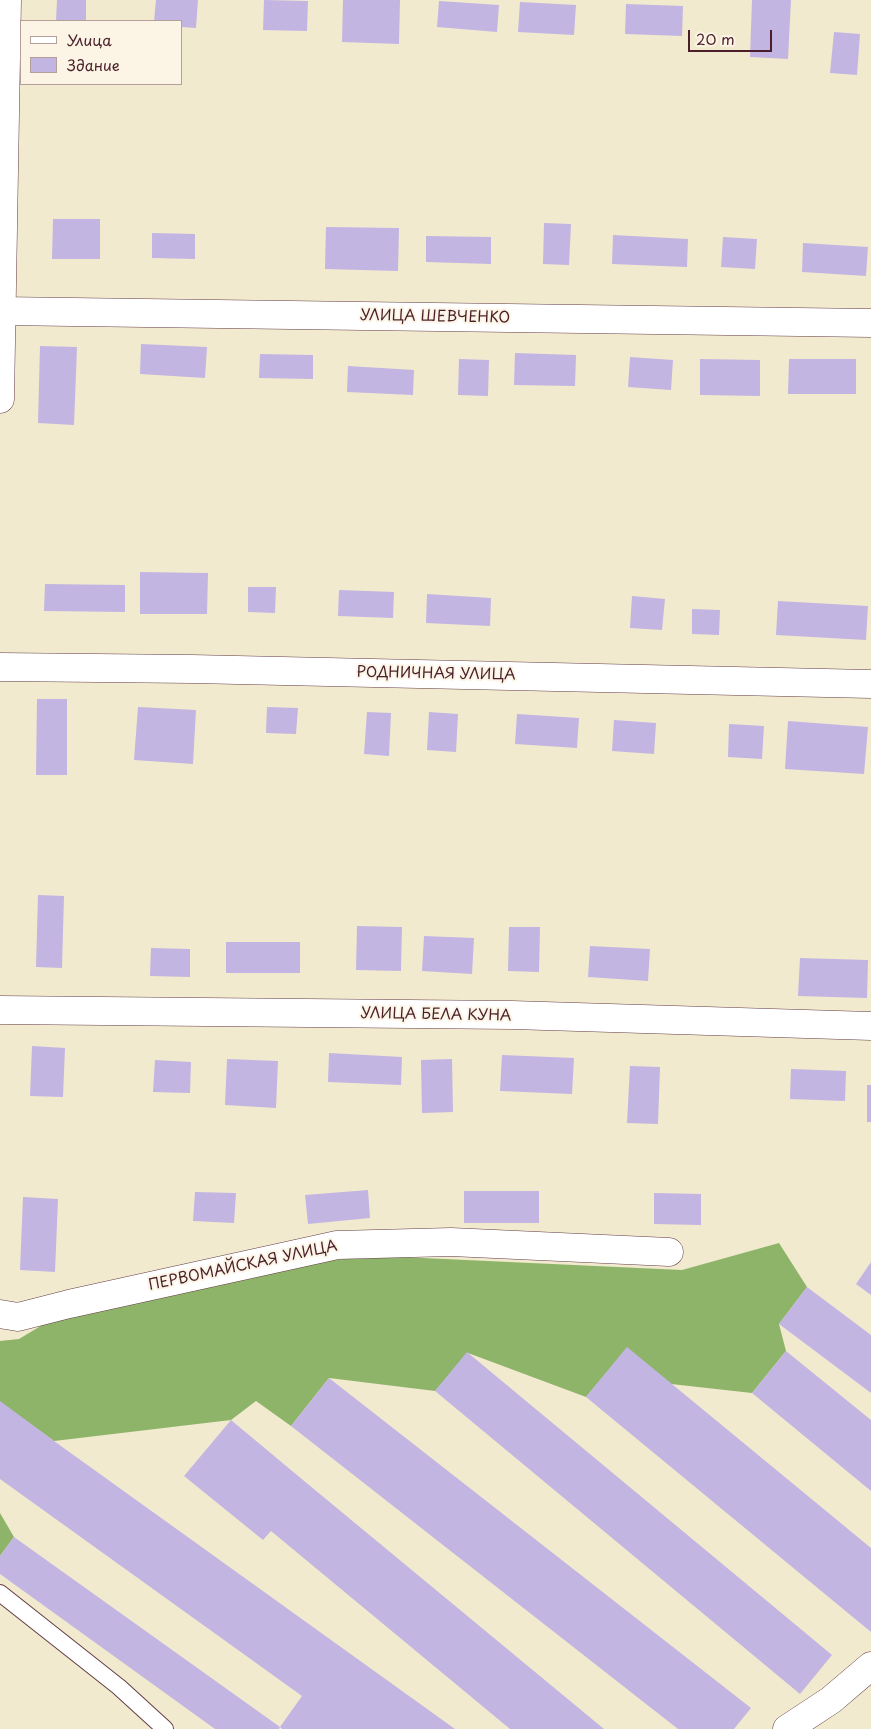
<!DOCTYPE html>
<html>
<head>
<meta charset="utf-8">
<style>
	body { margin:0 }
	#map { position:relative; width:871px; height:1729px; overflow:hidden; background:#f2eacf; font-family:"Playpen Sans",sans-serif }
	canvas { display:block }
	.legend { position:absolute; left:20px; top:20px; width:162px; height:65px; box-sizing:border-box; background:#fcf5e5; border:1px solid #b59f9b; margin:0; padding:6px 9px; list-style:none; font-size:15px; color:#4a1f2b }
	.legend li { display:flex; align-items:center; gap:10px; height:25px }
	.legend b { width:25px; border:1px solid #b59f9b }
	.scale { position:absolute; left:688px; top:30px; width:84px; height:22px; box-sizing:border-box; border:2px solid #4a1f2b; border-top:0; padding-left:6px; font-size:15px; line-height:18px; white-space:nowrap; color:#4a1f2b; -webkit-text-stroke:4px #fcf5e5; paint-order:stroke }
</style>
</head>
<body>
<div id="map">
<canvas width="871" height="1729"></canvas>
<ul class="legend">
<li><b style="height:6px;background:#fff"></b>Улица</li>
<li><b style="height:14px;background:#c2b5e2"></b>Здание</li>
</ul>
<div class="scale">20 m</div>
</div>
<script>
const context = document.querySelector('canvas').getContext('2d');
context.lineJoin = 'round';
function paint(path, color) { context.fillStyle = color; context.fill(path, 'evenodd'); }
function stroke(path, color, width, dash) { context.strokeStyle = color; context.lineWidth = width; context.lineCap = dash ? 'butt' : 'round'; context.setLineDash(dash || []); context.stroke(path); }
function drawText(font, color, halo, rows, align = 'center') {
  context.font = font + ' "Playpen Sans",sans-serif'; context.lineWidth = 4; context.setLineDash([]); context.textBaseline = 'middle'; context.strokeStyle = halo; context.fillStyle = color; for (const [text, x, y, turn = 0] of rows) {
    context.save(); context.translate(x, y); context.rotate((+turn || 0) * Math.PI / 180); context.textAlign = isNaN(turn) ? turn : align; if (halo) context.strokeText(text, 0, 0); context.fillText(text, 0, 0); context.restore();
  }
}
paint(new Path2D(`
	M779,1243L807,1287L779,1324L786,1351L752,1393L671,1384L627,1348L586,1397L468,1353L435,1391L329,1378L291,1426L256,1401L231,1420L54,1441L0,1402V1341L19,1339L74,1306L294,1261L401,1257L682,1270Z
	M0,1513L14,1537L0,1556Z`), '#8eb46a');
paint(new Path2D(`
	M57,0H86V21H56Z
	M156,0H198L196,28L181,27V21H154Z
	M264,0L308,1L307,31L263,30Z
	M343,0H400L399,44L342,42Z
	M752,0H791L788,59L750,57Z
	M439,1L499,5L497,32L437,27Z
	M520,2L576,5L574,35L518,32Z
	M626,4L683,6L682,36L625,34Z
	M834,32L860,34L857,75L830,73Z
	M53,219H100V259H52Z
	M544,223L571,224L569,265L543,264Z
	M326,227L399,228L398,271L325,269Z
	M152,233L195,234V259L152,258Z
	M613,235L688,239L687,267L612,264Z
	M426,236L491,237V264L426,262Z
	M723,237L757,239L755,269L721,267Z
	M803,243L868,247L866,276L802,272Z
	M141,344L207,347L205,378L140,374Z
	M40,346L77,347L74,425L38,423Z
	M515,353L576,355L575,386L514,385Z
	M260,354L313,355V379L259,378Z
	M630,357L673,360L671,390L628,387Z
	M459,359L489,360L488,396L458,395Z
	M700,359L760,360V396L700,395Z
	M789,359H856V394H788Z
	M348,366L414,370L413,395L347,392Z
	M140,572L208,573L207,614H140Z
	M45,584L125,585V612L44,611Z
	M248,587H276L275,613L248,612Z
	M339,590L394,592L393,618L338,616Z
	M427,594L491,598L490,626L426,623Z
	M632,596L665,599L662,630L630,628Z
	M778,601L868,606L866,640L776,635Z
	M692,609L720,610L719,635L692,634Z
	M37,699H67V775H36Z
	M138,707L196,710L193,764L134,760Z
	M267,707L298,708L296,734L266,733Z
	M367,712L391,713L389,756L364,754Z
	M429,712L458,714L456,752L427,750Z
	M517,714L579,718L577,748L515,744Z
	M614,720L656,723L654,754L612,751Z
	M788,721L868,727L864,774L785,769Z
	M729,724L764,726L762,759L728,757Z
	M38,895L64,896L62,968L36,967Z
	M357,926L402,927L401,971L356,970Z
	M509,927H540L539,972L508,971Z
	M424,936L474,938L472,974L422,971Z
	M226,942H300V973H226Z
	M590,946L650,949L648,981L588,977Z
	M151,948L190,949V977L150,976Z
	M800,958L868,960L867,998L798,996Z
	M32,1046L65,1048L63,1097L30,1096Z
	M329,1053L402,1057L401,1085L328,1082Z
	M502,1055L574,1058L572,1094L500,1091Z
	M227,1059L278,1061L276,1108L225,1105Z
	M452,1059L453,1112L422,1113L421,1060Z
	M155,1060L191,1062L190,1093L153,1092Z
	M630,1066L660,1067L658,1124L627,1123Z
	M791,1069L846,1071L845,1101L790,1099Z
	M867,1085H871V1122H867Z
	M368,1190L370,1218L308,1224L305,1195Z
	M464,1191H539V1223H464Z
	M195,1192L236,1193L234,1223L193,1221Z
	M654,1193L701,1194V1225L654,1224Z
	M23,1197L58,1199L55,1272L20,1270Z
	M871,1262V1295L856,1284Z
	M807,1287L871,1335V1393L779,1324Z
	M627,1347L871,1548V1632L586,1397Z
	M786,1351L871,1420V1491L752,1393Z
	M467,1352L832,1655L800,1694L435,1391Z
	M329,1378L751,1708L734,1729H678L291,1426Z
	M0,1401L54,1441L455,1729H282L280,1727L302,1696L0,1479Z
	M231,1420L309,1485L604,1729H510L271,1531L263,1540L184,1476Z
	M14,1537L280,1727L279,1729H215L0,1574V1556Z`), '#c2b5e2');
const lane = new Path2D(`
	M0,1593L119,1687L165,1729`);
const street = new Path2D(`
	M0,311L871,323
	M0,399L7,0
	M0,667L192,669L871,684
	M0,1010L512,1015L871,1026
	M0,1314L18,1317L69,1304L337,1245L451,1242L669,1252`);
const secondary = new Path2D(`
	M787,1729L831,1700L871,1666`);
stroke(lane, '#633d44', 18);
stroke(street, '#633d44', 29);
stroke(secondary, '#633d44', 29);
stroke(lane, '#fff', 16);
stroke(street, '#fff', 28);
stroke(secondary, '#fff', 28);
drawText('15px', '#4a1f2b', '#fcf5e5', [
	["УЛИЦА ШЕВЧЕНКО",435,317,1],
	["РОДНИЧНАЯ УЛИЦА",436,674,1],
	["УЛИЦА БЕЛА КУНА",436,1015,1],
	["ПЕРВОМАЙСКАЯ УЛИЦА",243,1266,-12]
]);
</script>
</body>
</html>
